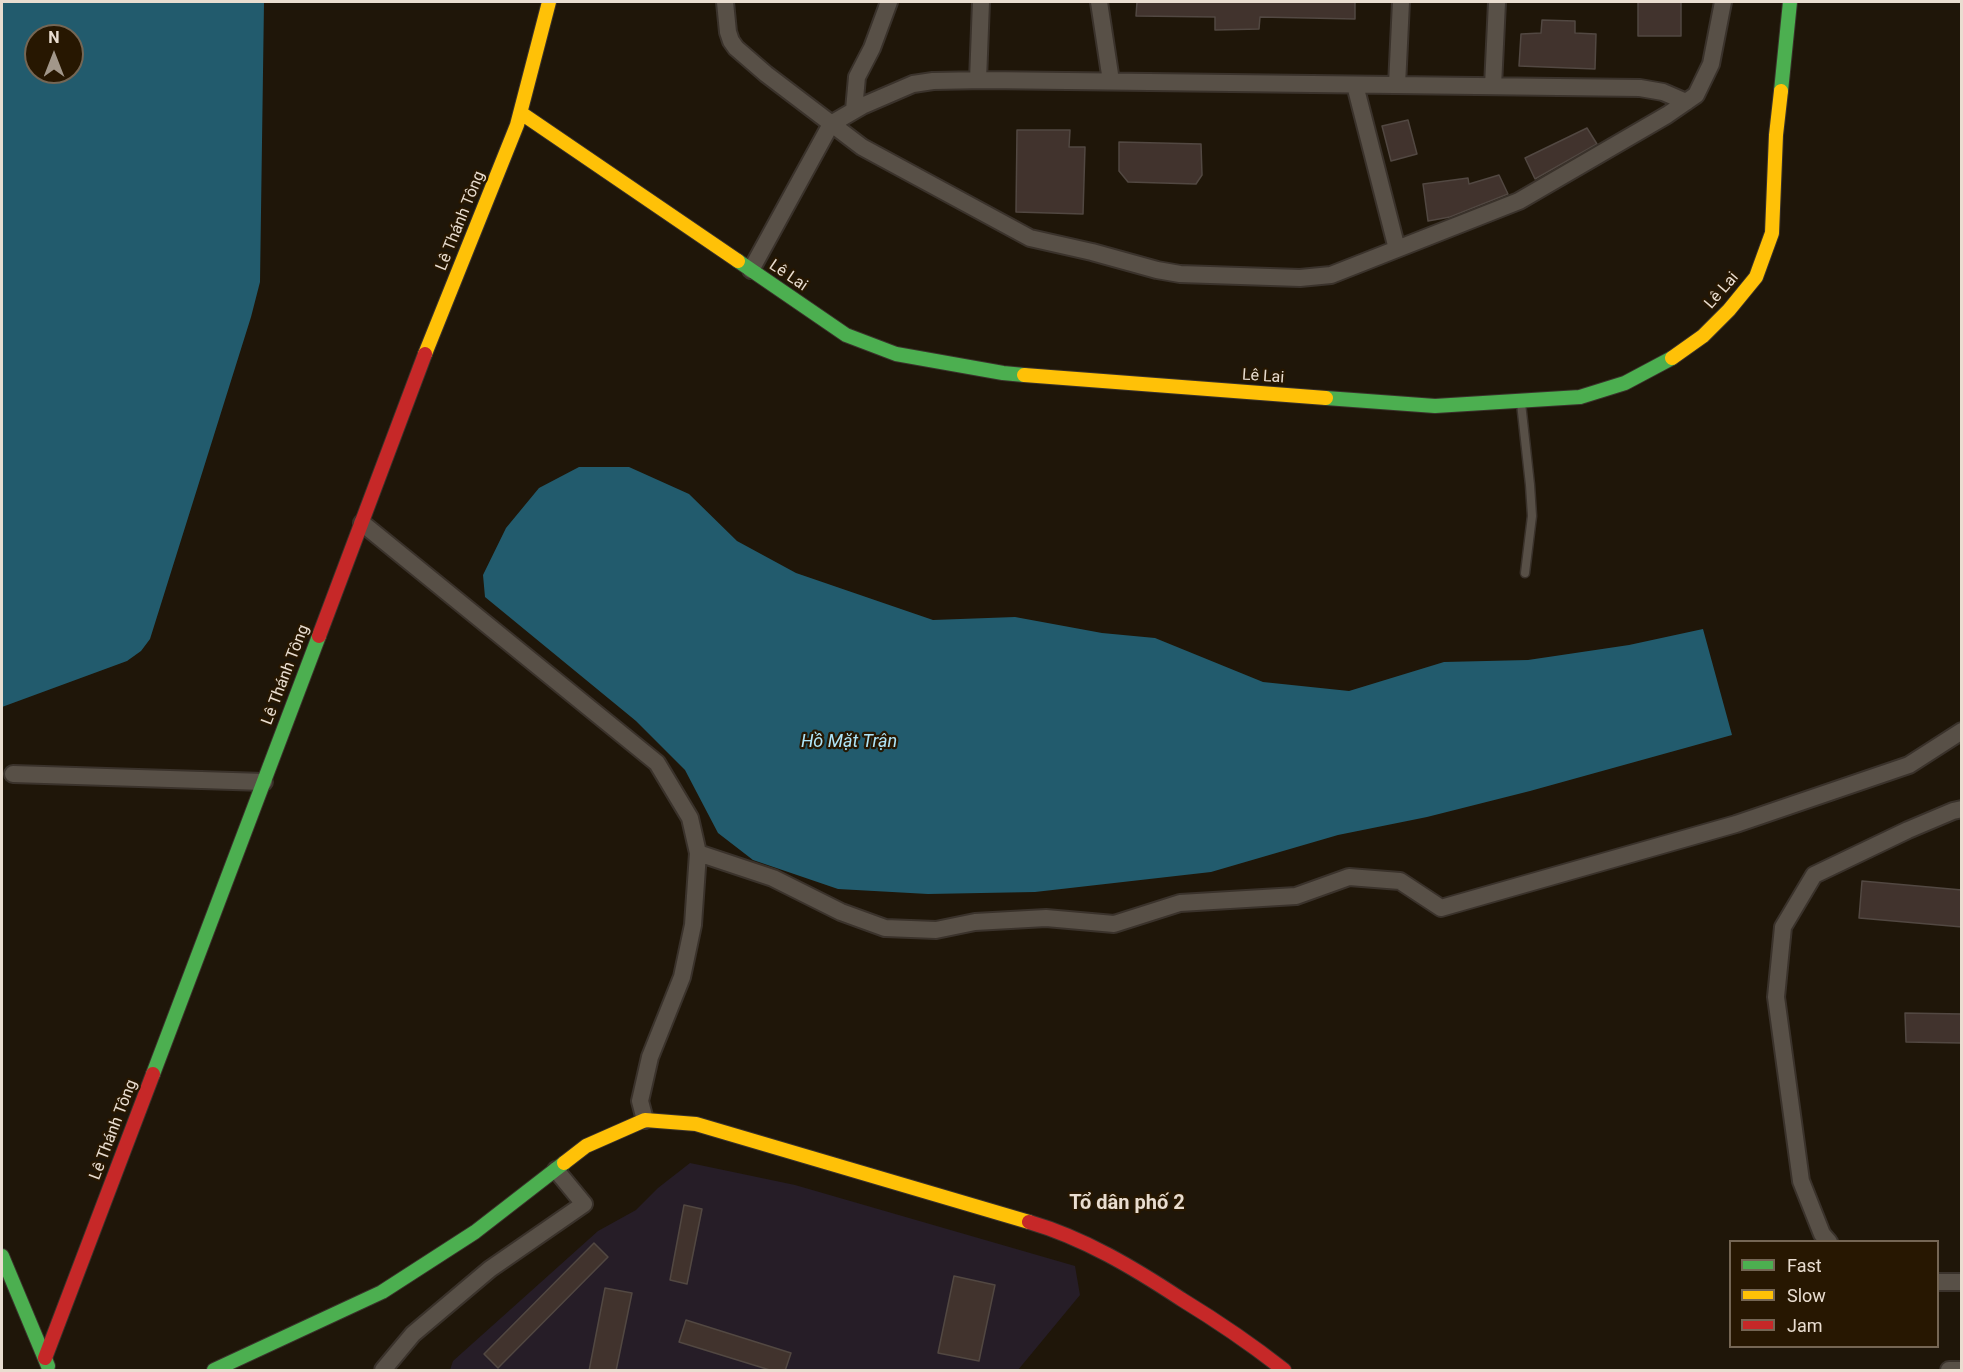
<!DOCTYPE html>
<html>
<head>
<meta charset="utf-8">
<style>
	body { margin:0 }
	#map { position:relative; width:1963px; height:1372px; overflow:hidden; background:#1f1609; font-family:Roboto,sans-serif }
	canvas { display:block }
	.frame { position:absolute; inset:0; border:3px solid #e9ddd0; pointer-events:none }
	.legend { position:absolute; left:1729px; top:1240px; width:210px; height:108px; box-sizing:border-box; background:#271701; border:2px solid #756654; margin:0; padding:8px 10px; list-style:none; font-size:18px; color:#e9ddd0 }
	.legend li { display:flex; align-items:center; gap:12px; height:30px }
	.legend b { width:30px; border:2px solid #756654 }
	.north { position:absolute; left:24px; top:24px; width:60px; height:60px; box-sizing:border-box; background:#271701; border:2px solid #756654; border-radius:50%; rotate:0deg; font-size:16px; font-weight:700; line-height:24px; text-align:center; color:#e9ddd0 }
	.north::after { content:''; display:block; margin:auto; width:21px; height:27px; background:#a2978a; clip-path:polygon(50% 0,100% 100%,50% 72%,0 100%) }
</style>
</head>
<body>
<div id="map">
<canvas width="1963" height="1372"></canvas>
<div class="frame"></div>
<ul class="legend">
<li><b style="height:8px;background:#4caf50"></b>Fast</li>
<li><b style="height:8px;background:#ffc107"></b>Slow</li>
<li><b style="height:8px;background:#c62828"></b>Jam</li>
</ul>
<div class="north">N</div>
</div>
<script>
const context = document.querySelector('canvas').getContext('2d');
context.lineJoin = 'round';
function paint(path, color) { context.fillStyle = color; context.fill(path, 'evenodd'); }
function stroke(path, color, width, dash) { context.strokeStyle = color; context.lineWidth = width; context.lineCap = dash ? 'butt' : 'round'; context.setLineDash(dash || []); context.stroke(path); }
function drawText(font, color, halo, rows, align = 'center') {
  context.font = font + ' Roboto,sans-serif'; context.lineWidth = 4.5; context.setLineDash([]); context.textBaseline = 'middle'; context.strokeStyle = halo; context.fillStyle = color; for (const [text, x, y, turn = 0] of rows) {
    context.save(); context.translate(x, y); context.rotate((+turn || 0) * Math.PI / 180); context.textAlign = isNaN(turn) ? turn : align; if (halo) context.strokeText(text, 0, 0); context.fillText(text, 0, 0); context.restore();
  }
}
paint(new Path2D(`
	M690,1163L795,1185L1075,1266L1080,1295L1018,1370H450L453,1361L598,1231L636,1210L658,1188Z`), '#261d27');
paint(new Path2D(`
	M2,2H264L260,282L251,317L150,639L141,651L127,661L2,707ZM36,36H72V72H36Z
	M579,467H629L689,494L737,541L796,573L933,620L1015,617L1102,633L1155,638L1263,682L1349,691L1444,662L1528,660L1629,645L1703,629L1732,735L1530,791L1427,817L1338,835L1211,872L1035,892L928,894L838,889L753,860L718,833L685,770L636,721L485,597L483,575L506,528L539,488Z`), '#225b6d');
const building = new Path2D(`
	M1137,2H1355V19L1260,17L1259,29L1215,30V17L1136,16Z
	M1638,2H1681V36H1638Z
	M1542,20L1575,21V33L1596,34L1595,69L1519,66L1521,34L1541,33Z
	M1408,120L1417,154L1391,161L1382,126Z
	M1587,128L1597,144L1535,179L1525,158Z
	M1017,130H1070L1069,147H1085L1083,214L1016,212Z
	M1119,142L1201,144L1202,175L1196,184L1128,182L1119,171Z
	M1499,175L1508,194L1450,217L1428,221L1423,184L1468,178L1469,184Z
	M1862,881L1962,890V927L1859,918Z
	M1905,1013L1962,1014V1043L1906,1042Z
	M684,1205L702,1209L687,1284L670,1280Z
	M594,1243L608,1257L498,1368L484,1354Z
	M954,1276L995,1285L979,1361L938,1353Z
	M605,1288L632,1293L616,1371H589Z
	M686,1320L791,1353L785,1371H773L679,1342Z`);
paint(building, '#41332d');
stroke(building, '#524842', 1.5);
const lane = new Path2D(`
	M1521,403L1530,485L1532,516L1525,573`);
const street = new Path2D(`
	M725,2L728,32L731,41L736,48L766,74L862,147L1030,238L1092,252L1157,270L1180,274L1300,278L1331,275L1519,201L1667,115L1696,95L1711,64L1723,2
	M1099,2L1111,81
	M978,80L981,2
	M1355,85L1397,249
	M1397,85L1401,2
	M1493,86L1497,2
	M854,110L857,77L872,48L889,2
	M751,270L831,124L862,106L913,84L933,81L985,80L1640,88L1663,92L1686,102
	M362,523L657,763L690,818L698,853L693,925L682,977L650,1057L640,1101L645,1120
	M13,774L264,782
	M698,853L773,878L841,912L885,928L936,930L975,922L1046,918L1114,924L1180,903L1296,896L1349,877L1400,881L1441,908L1736,824L1909,765L1962,731
	M1829,1242L1822,1234L1801,1181L1776,997L1783,927L1814,875L1908,830L1953,811L1962,809
	M1938,1282H1962
	M383,1370L413,1334L490,1269L584,1204L556,1170
	M1949,1370H1962`);
const fast = new Path2D(`
	M1781,91L1790,2
	M738,261L846,335L896,354L1003,373L1024,375
	M1326,398L1435,406L1580,397L1625,383L1672,358
	M153,1074L319,636
	M2,1256L48,1366
	M214,1370L382,1292L475,1232L564,1163`);
const slow = new Path2D(`
	M521,113L738,261
	M425,354L517,125L549,2
	M1672,358L1703,336L1729,310L1756,277L1772,233L1776,135L1781,91
	M1024,375L1326,398
	M564,1163L586,1146L645,1120L696,1124L1029,1222`);
const jam = new Path2D(`
	M319,636L425,354
	M1029,1222C1084,1238 1134,1268 1181,1299C1217,1321 1251,1344 1284,1370
	M45,1358L153,1074`);
stroke(lane, '#3a322b', 11);
stroke(street, '#3a322b', 20);
stroke(fast, '#3a322b', 16);
stroke(slow, '#3a322b', 16);
stroke(jam, '#3a322b', 16);
stroke(lane, '#585047', 8);
stroke(street, '#585047', 16);
stroke(fast, '#4caf50', 14);
stroke(slow, '#ffc107', 14);
stroke(jam, '#c62828', 14);
drawText('16px', '#e9ddd0', '#271701', [
	["Lê Thánh Tông",461,221,-68],
	["Lê Lai",788,276,34],
	["Lê Lai",1722,291,-49],
	["Lê Lai",1263,377,4],
	["Lê Thánh Tông",286,675,-69],
	["Lê Thánh Tông",114,1130,-69]
]);
drawText('italic 18px', '#afe5f8', '#271701', [
	["Hồ Mặt Trận",849,742]
]);
drawText('bold 20px', '#e9ddd0', '#271701', [
	["Tổ dân phố 2",1127,1204]
]);
</script>
</body>
</html>
